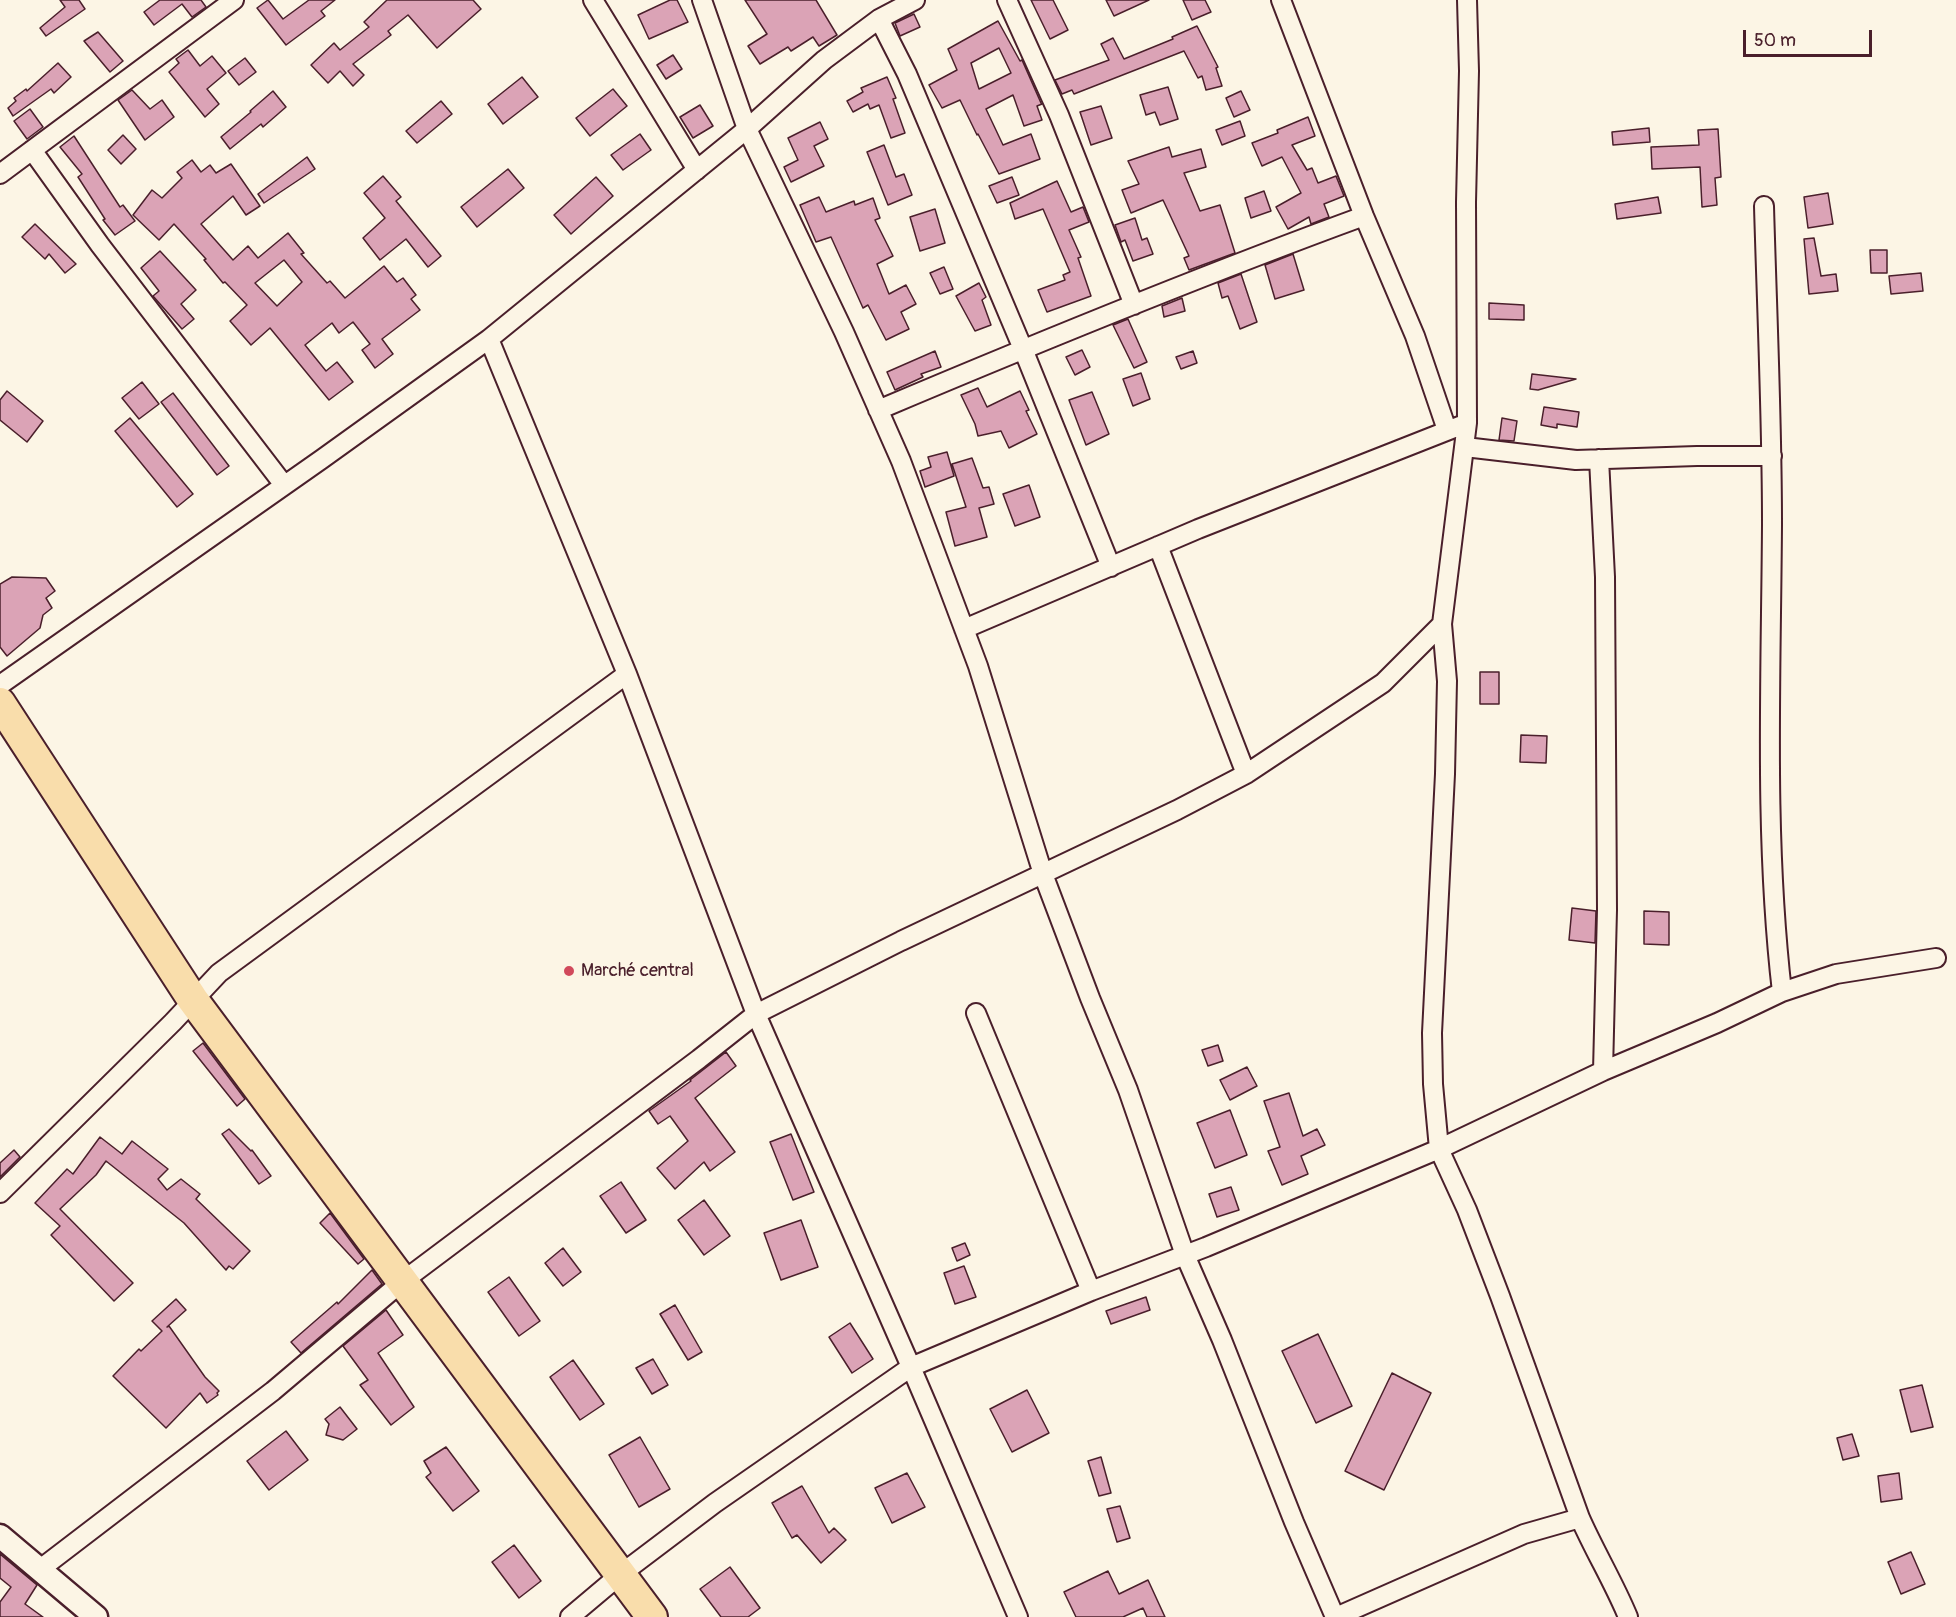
<!DOCTYPE html>
<html>
<head>
<meta charset="utf-8">
<style>
	body { margin:0 }
	#map { position:relative; width:1956px; height:1617px; overflow:hidden; background:#fcf5e5; font-family:Pangolin,sans-serif }
	canvas { display:block }
	.scale { position:absolute; left:1743px; top:30px; width:129px; height:27px; box-sizing:border-box; border:3px solid #4a1f2b; border-top:0; padding-left:8px; font-size:18px; line-height:21px; white-space:nowrap; color:#4a1f2b; -webkit-text-stroke:4px #fcf5e5; paint-order:stroke }
</style>
</head>
<body>
<div id="map">
<canvas width="1956" height="1617"></canvas>
<div class="scale">50 m</div>
</div>
<script>
const context = document.querySelector('canvas').getContext('2d');
context.lineJoin = 'round';
function paint(path, color) { context.fillStyle = color; context.fill(path, 'evenodd'); }
function stroke(path, color, width, dash) { context.strokeStyle = color; context.lineWidth = width; context.lineCap = dash ? 'butt' : 'round'; context.setLineDash(dash || []); context.stroke(path); }
function drawText(font, color, halo, rows, align = 'center') {
  context.font = font + ' Pangolin,sans-serif'; context.lineWidth = 5; context.setLineDash([]); context.textBaseline = 'middle'; context.strokeStyle = halo; context.fillStyle = color; for (const [text, x, y, turn = 0] of rows) {
    context.save(); context.translate(x, y); context.rotate((+turn || 0) * Math.PI / 180); context.textAlign = isNaN(turn) ? turn : align; if (halo) context.strokeText(text, 0, 0); context.fillText(text, 0, 0); context.restore();
  }
}
const building = new Path2D(`
	M60,0H79L85,9L46,36L40,28L65,7Z
	M160,0H201L206,7L192,17L182,4L154,25L144,12Z
	M268,0L283,19L309,0H335L321,11L325,16L286,45L257,8Z
	M387,0H473L481,9L437,48L408,15L388,31L391,35L353,64L364,75L353,86L340,71L328,83L311,65L334,43L340,50L369,27L364,22Z
	M670,0H677L688,22L649,39L638,15Z
	M745,0H816L837,35L819,46L813,37L791,51L788,47L760,64L748,46L767,34Z
	M1031,0H1053L1068,30L1050,39Z
	M1106,0H1149L1114,16Z
	M1183,0H1205L1211,12L1192,20Z
	M914,14L920,27L900,36L895,23Z
	M998,21L1020,61L1022,60L1041,103L1042,104L1037,106L1042,120L1024,126L1013,95L986,109L1003,145L1031,134L1040,159L999,174L978,134L977,135L960,100L942,108L929,85L957,70L948,49ZM999,48L1011,73L979,89L971,63Z
	M1197,26L1218,67L1216,68L1222,86L1206,90L1202,76L1198,78L1184,51L1074,94L1072,90L1062,94L1055,80L1109,60L1101,44L1113,38L1124,59L1173,39L1172,37Z
	M98,32L123,61L110,72L84,41Z
	M188,50L200,66L212,56L226,73L207,89L219,104L205,117L169,72L179,63L176,59Z
	M673,55L682,69L666,79L657,65Z
	M245,58L256,72L239,85L228,71Z
	M58,63L71,77L54,93L51,89L13,116L8,108L16,101L14,98L26,89L27,91Z
	M522,77L538,97L503,124L488,104Z
	M887,77L896,98L893,99L905,133L891,138L879,105L870,109L868,104L853,112L847,101L863,92L861,88Z
	M1168,87L1178,119L1160,125L1155,112L1146,115L1140,95Z
	M613,89L627,106L590,136L576,118Z
	M132,90L150,109L162,100L174,117L145,140L118,100Z
	M273,91L286,107L263,127L261,124L230,149L221,137L251,112L250,111Z
	M1241,91L1250,110L1234,117L1226,98Z
	M441,101L452,114L417,143L406,131Z
	M700,105L713,126L693,138L680,117Z
	M1101,106L1112,138L1091,145L1080,112Z
	M30,109L43,127L27,139L14,121Z
	M1308,117L1315,136L1292,145L1307,170L1312,168L1318,183L1336,176L1344,196L1324,204L1329,217L1311,224L1309,217L1288,229L1276,207L1301,193L1282,157L1262,166L1252,143L1278,133L1277,130Z
	M1240,121L1245,136L1222,145L1216,130Z
	M820,122L828,139L814,146L824,166L791,182L784,167L798,160L788,138Z
	M1649,128L1650,142L1613,145L1612,132Z
	M1718,129L1721,177L1715,178L1717,205L1702,207L1700,167L1652,169L1651,147L1699,145L1698,130Z
	M640,134L651,150L623,170L611,155Z
	M123,135L136,149L121,164L108,150Z
	M74,136L120,207L123,205L135,221L115,235L103,220L105,219L78,177L82,174L60,147Z
	M884,145L896,177L904,174L912,195L888,205L867,152Z
	M1169,147L1172,157L1201,149L1206,167L1184,173L1200,211L1220,205L1235,253L1189,270L1184,258L1189,256L1163,200L1131,213L1122,190L1139,184L1128,161Z
	M307,157L315,169L264,203L258,194Z
	M192,160L201,172L210,165L216,173L231,164L260,206L246,215L233,196L201,224L233,260L248,246L258,258L288,233L304,253L301,254L327,283L330,281L345,298L384,266L397,282L403,278L416,295L411,299L420,310L382,339L393,354L375,368L362,350L370,344L353,322L339,333L332,323L305,345L326,371L337,362L353,382L329,400L270,328L251,345L230,321L247,305L225,282L223,283L204,260L206,259L174,224L159,240L133,215L152,190L162,198L182,178L177,172ZM284,260L302,282L277,306L255,283Z
	M508,169L524,188L477,227L461,207Z
	M383,176L401,197L396,201L441,256L428,267L406,239L380,260L363,238L385,218L364,193Z
	M596,177L613,196L571,234L554,215Z
	M1012,177L1019,195L997,203L989,186Z
	M1057,181L1071,212L1083,207L1089,222L1069,230L1081,257L1078,258L1091,296L1047,312L1038,290L1065,280L1063,275L1070,272L1043,209L1015,219L1010,203Z
	M1264,191L1271,211L1251,218L1245,198Z
	M1828,193L1833,224L1808,228L1804,197Z
	M819,197L826,212L854,201L855,205L873,198L880,218L875,220L893,256L877,264L889,294L906,285L916,304L901,312L909,329L886,340L868,305L863,308L831,237L816,242L800,205Z
	M1658,197L1661,213L1617,219L1615,204Z
	M935,209L945,243L920,251L910,217Z
	M1135,218L1142,240L1147,238L1153,254L1133,261L1125,240L1121,242L1115,225Z
	M35,224L76,264L65,273L49,254L45,259L22,237Z
	M1814,238L1821,276L1836,274L1838,291L1809,294L1804,239Z
	M1870,250H1887V273H1871Z
	M160,251L196,290L181,304L194,319L182,329L153,296L159,291L141,268Z
	M1293,254L1304,290L1275,299L1265,265Z
	M944,267L953,289L940,294L930,273Z
	M1921,273L1923,291L1891,294L1889,276Z
	M1241,274L1257,322L1240,329L1228,296L1222,298L1218,283Z
	M979,283L986,297L982,300L991,325L975,331L956,296Z
	M1182,298L1185,311L1164,317L1162,306Z
	M1489,303L1524,305V320L1489,319Z
	M1128,319L1147,362L1134,368L1113,325Z
	M1082,350L1090,367L1075,375L1066,357Z
	M935,351L941,367L921,374L923,377L895,390L887,372Z
	M1193,351L1197,363L1181,369L1176,357Z
	M1141,373L1150,399L1133,406L1123,379Z
	M1532,374L1576,379L1538,390L1530,389Z
	M142,382L159,404L139,419L122,398Z
	M978,388L987,407L1020,391L1029,410L1026,411L1037,434L1009,448L1001,431L978,436L975,424L961,395Z
	M7,391L43,421L27,442L0,420V400Z
	M1092,392L1109,434L1086,445L1069,400Z
	M173,393L229,466L217,475L161,402Z
	M1544,407L1579,412L1577,427L1557,424V428L1541,425Z
	M130,418L193,494L177,507L115,431Z
	M1502,418L1517,421L1514,441L1499,440Z
	M947,452L954,476L925,487L920,471L931,467L928,457Z
	M972,458L983,488L989,487L994,504L979,508L987,537L955,546L946,512L966,507L952,464Z
	M1029,485L1040,517L1015,526L1003,494Z
	M12,577L46,578L55,591L46,598L52,608L43,615L40,628L7,656L0,647V584Z
	M1480,672H1499V704H1480Z
	M1521,735L1547,736L1546,763L1520,762Z
	M1572,908L1596,911L1595,943L1569,940Z
	M1644,911L1669,912V945L1644,944Z
	M203,1043L245,1099L237,1106L193,1051Z
	M1218,1045L1223,1061L1208,1066L1202,1050Z
	M726,1052L736,1066L695,1098L735,1152L710,1171L704,1162L675,1189L657,1168L688,1141L670,1116L658,1124L649,1111L691,1081L690,1080Z
	M1247,1067L1257,1086L1230,1100L1220,1080Z
	M1289,1093L1303,1136L1317,1129L1325,1145L1301,1156L1308,1174L1282,1185L1268,1151L1280,1147L1264,1101Z
	M1230,1110L1247,1155L1215,1168L1197,1123Z
	M229,1129L251,1151L252,1150L271,1176L259,1184L222,1134Z
	M791,1134L814,1192L793,1200L770,1142Z
	M100,1137L122,1154L132,1141L168,1169L158,1179L167,1190L181,1179L200,1194L196,1199L250,1251L233,1269L229,1266L226,1270L184,1223L106,1161L96,1175L60,1209L133,1283L114,1301L51,1235L60,1226L35,1203L67,1169L73,1174Z
	M14,1150L20,1157L0,1177V1163Z
	M621,1182L646,1220L626,1233L600,1196Z
	M1231,1187L1239,1210L1217,1217L1209,1194Z
	M704,1200L730,1236L704,1255L678,1220Z
	M330,1213L364,1259L358,1264L320,1223Z
	M801,1220L818,1267L781,1280L764,1233Z
	M965,1243L970,1255L957,1261L952,1248Z
	M563,1248L581,1272L563,1286L545,1263Z
	M964,1266L976,1297L955,1304L944,1273Z
	M372,1270L382,1284L301,1353L291,1342L337,1302L338,1304Z
	M509,1277L540,1321L519,1336L488,1292Z
	M1146,1297L1150,1310L1111,1324L1106,1311Z
	M176,1299L186,1310L167,1327L169,1326L205,1377L219,1391L217,1393L218,1395L207,1403L200,1393L166,1428L113,1376L139,1349L141,1351L162,1331L152,1321Z
	M675,1305L702,1352L688,1360L660,1314Z
	M386,1310L403,1335L378,1353L414,1407L391,1425L360,1385L368,1380L343,1346Z
	M850,1323L873,1359L852,1373L829,1337Z
	M1318,1334L1352,1406L1316,1423L1282,1351Z
	M653,1359L668,1385L652,1394L636,1368Z
	M573,1360L604,1404L580,1420L550,1377Z
	M1392,1373L1431,1393L1384,1490L1345,1471Z
	M1922,1385L1933,1427L1911,1432L1900,1390Z
	M1027,1390L1049,1433L1012,1452L990,1409Z
	M340,1407L357,1429L343,1440L326,1435L329,1424L325,1419Z
	M286,1431L308,1460L269,1490L247,1461Z
	M1852,1434L1859,1456L1843,1460L1837,1438Z
	M640,1437L670,1489L639,1507L609,1455Z
	M446,1447L479,1491L453,1511L426,1477L431,1473L424,1461Z
	M1101,1457L1111,1493L1099,1496L1088,1461Z
	M907,1473L925,1507L892,1523L875,1488Z
	M1899,1473L1902,1499L1881,1502L1878,1476Z
	M802,1486L829,1533L834,1528L846,1540L821,1563L797,1535L792,1538L772,1503Z
	M1120,1506L1130,1538L1117,1542L1107,1509Z
	M514,1545L541,1581L519,1598L492,1562Z
	M1911,1552L1925,1584L1901,1594L1888,1562Z
	M0,1554L37,1585L25,1604L43,1617H0V1602L11,1587L0,1578Z
	M730,1567L760,1608L748,1617H721L700,1589Z
	M1108,1571L1119,1594L1148,1580L1165,1617H1147L1143,1608L1123,1617H1076L1064,1592Z`);
paint(building, '#dba3b6');
stroke(building, '#4a1f2b', 1.5);
const minor = new Path2D(`
	M593,0L697,170
	M702,0L747,129L824,60L879,19L915,0
	M1007,0L1059,115L1134,305
	M1281,0L1364,216L1415,336L1447,430
	M1467,0L1469,71L1466,202L1467,423L1442,624L1447,681L1445,774L1432,1033L1433,1084L1439,1149L1467,1210L1500,1296L1580,1518
	M879,19L907,74L1023,349L1111,567
	M32,150L100,245L284,485
	M0,174L234,0
	M1764,206C1767,312 1772,418 1772,524C1771,681 1764,837 1782,992
	M489,339L747,129L844,332L901,461L978,666L1043,874L1090,998L1128,1090L1185,1255L1222,1340L1294,1522L1335,1617
	M878,410C1039,342 1200,276 1364,216
	M1465,447L1576,460L1697,456H1772
	M1599,459L1605,577L1607,910L1603,1071
	M1158,546L1246,774
	M964,629L1198,529L1467,423
	M0,685L322,459L489,339L627,674L756,1014L911,1367L1018,1617
	M976,1013L1091,1291
	M0,1193L173,1022L219,973L627,674
	M39,1570L273,1391L403,1281L699,1059L756,1014L901,941L1177,810L1246,774L1383,683L1442,624
	M570,1617L621,1574L715,1503L911,1367L1091,1291L1206,1247L1439,1149L1603,1071L1717,1023L1782,992L1836,974L1936,958
	M1336,1617L1524,1534L1580,1518C1595,1552 1614,1583 1628,1617`);
const tertiary = new Path2D(`
	M0,1536L96,1617`);
const primary = new Path2D(`
	M0,703L193,1000L652,1617`);
stroke(minor, '#4a1f2b', 22);
stroke(tertiary, '#4a1f2b', 27);
stroke(primary, '#4a1f2b', 34);
stroke(minor, '#fcf5e5', 18);
stroke(tertiary, '#fcf5e5', 22);
stroke(primary, '#f9ddab', 30);
for (const [x, y, r, color] of [
	[569,971,6,"#d1495b"]
]) { const dot = new Path2D(); dot.arc(x, y, r, 0, 2 * Math.PI); context.fillStyle = color; context.fill(dot); stroke(dot, '#fcf5e5', 2); }
drawText('18px', '#4a1f2b', '#fcf5e5', [
	["Marché central",581,971]
], 'left');
</script>
</body>
</html>
